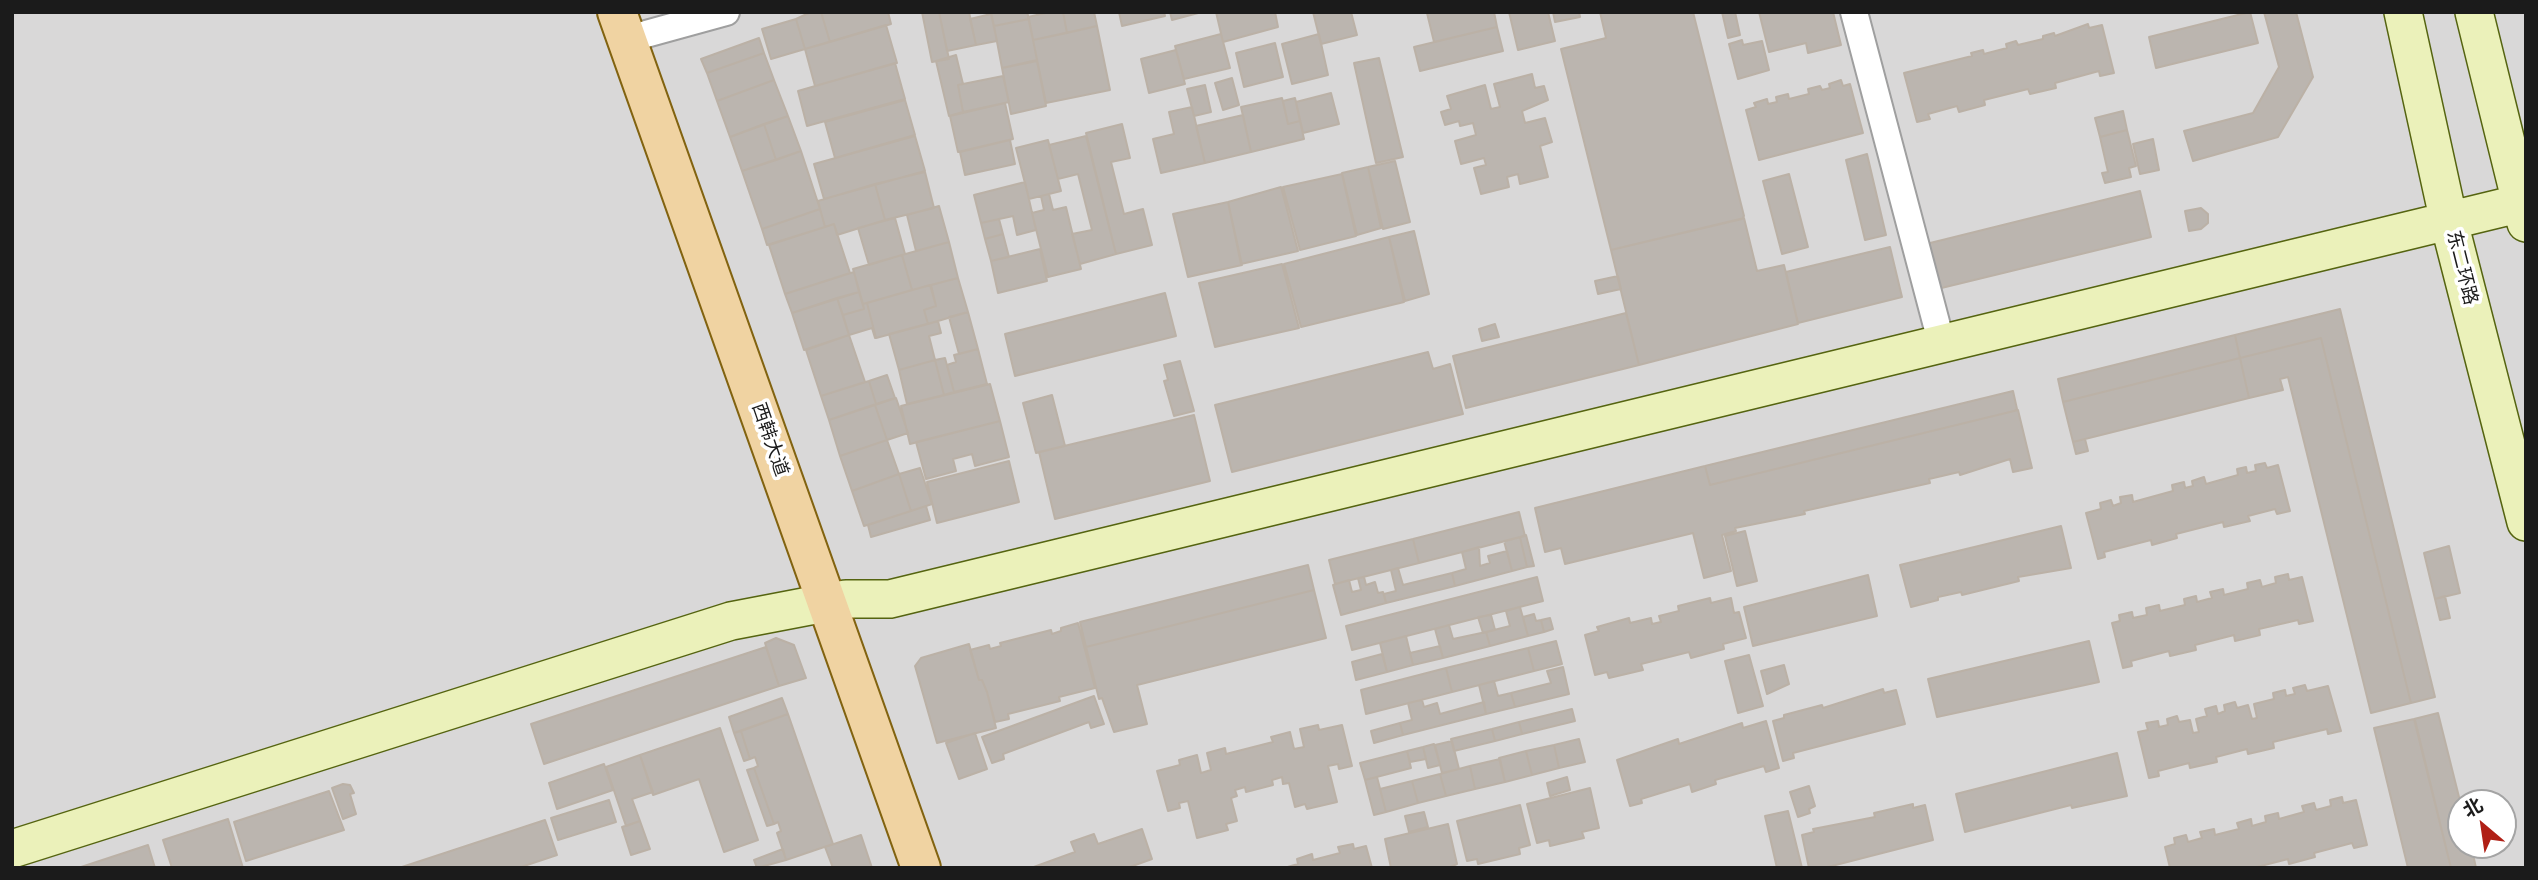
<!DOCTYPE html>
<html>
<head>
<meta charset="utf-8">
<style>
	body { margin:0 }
	#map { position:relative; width:2538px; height:880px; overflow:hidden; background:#ebe9e2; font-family:"Titillium Web","Noto Sans SC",sans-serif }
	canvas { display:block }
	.frame { position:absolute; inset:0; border:14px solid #1b1b1b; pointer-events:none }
	.north { position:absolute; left:2447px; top:789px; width:70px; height:70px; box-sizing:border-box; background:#fff; border:2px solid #a4a4a4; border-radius:50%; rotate:331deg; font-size:19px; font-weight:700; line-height:28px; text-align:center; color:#1b1b1b }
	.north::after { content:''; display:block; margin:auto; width:24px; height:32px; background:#b02016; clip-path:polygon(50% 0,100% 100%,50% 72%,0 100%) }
</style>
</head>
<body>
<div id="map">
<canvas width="2538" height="880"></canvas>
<div class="frame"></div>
<div class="north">北</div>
</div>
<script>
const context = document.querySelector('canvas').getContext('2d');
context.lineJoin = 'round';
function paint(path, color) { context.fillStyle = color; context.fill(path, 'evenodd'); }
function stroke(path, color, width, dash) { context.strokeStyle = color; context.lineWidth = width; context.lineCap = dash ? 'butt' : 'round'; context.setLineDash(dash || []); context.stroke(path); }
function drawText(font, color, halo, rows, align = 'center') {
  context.font = font + ' "Titillium Web","Noto Sans SC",sans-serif'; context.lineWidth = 7; context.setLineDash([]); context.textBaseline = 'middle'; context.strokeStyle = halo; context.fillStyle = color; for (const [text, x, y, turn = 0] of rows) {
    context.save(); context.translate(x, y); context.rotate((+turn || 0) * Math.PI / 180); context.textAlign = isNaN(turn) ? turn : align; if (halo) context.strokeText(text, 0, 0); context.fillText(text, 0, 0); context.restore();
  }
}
paint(new Path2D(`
	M12,12H2526V868H12ZM2461,803H2503V845H2461Z`), '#d9d8d8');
const building = new Path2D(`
	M811,12H821L830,42L805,49L796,19Z
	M821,12H888L891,24L830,42Z
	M922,12H939L949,59L932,62Z
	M939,12H969L976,45L947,51Z
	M991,12H1027L1029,19L994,26Z
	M1050,12H1063L1067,33L1033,40L1028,17Z
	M1063,12H1094L1097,26L1067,33Z
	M1119,12H1164L1165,16L1122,26Z
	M1170,12H1202L1172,20Z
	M1216,12H1275L1278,27L1223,42Z
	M1313,12H1351L1357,35L1321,44Z
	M1494,12L1497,27L1434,42L1427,13Z
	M1509,12H1548L1555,41L1518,50Z
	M1553,12H1579L1580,17L1555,22Z
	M1600,12H1693L1744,216L1742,219L1611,250L1561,49L1606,38Z
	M1722,12H1735L1740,35L1728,38Z
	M1759,12H1833L1841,45L1808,53L1806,43L1769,52Z
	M2250,12L2258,43L2156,68L2149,37Z
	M2264,12H2296L2313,77L2278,137L2193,161L2184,131L2253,113L2279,67Z
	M991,14L997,41L976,45L970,19Z
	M796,19L805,49L771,59L762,29Z
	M1029,19L1037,60L1002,68L994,26Z
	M2088,24L2089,28L2102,25L2114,73L2100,76L2099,71L2055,83L2056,88L2030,94L2028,89L1984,100L1985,105L1959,112L1957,106L1928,114L1930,119L1917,122L1904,73L1972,56L1971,53L1983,50L1984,54L2007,48L2006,44L2016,41L2018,45L2043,39V36L2054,33L2055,36Z
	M886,25L897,63L815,86L805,49Z
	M1097,26L1110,90L1046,103L1033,40Z
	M1497,27L1503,51L1420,71L1414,47Z
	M1221,34L1230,68L1184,79L1175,46Z
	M1319,34L1328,75L1292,84L1282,44Z
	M759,38L764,53L707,73L701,59Z
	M1742,40L1743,45L1762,41L1769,70L1738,79L1729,44Z
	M1275,43L1283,77L1244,87L1236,53Z
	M1176,50L1185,84L1149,93L1141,59Z
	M764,53L774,80L717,101L707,73Z
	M956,55L963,84L958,85L963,112L949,116L936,61Z
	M1379,58L1403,157L1376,163L1354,63Z
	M1037,61L1046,106L1011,114L1002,68Z
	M895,63L905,99L807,126L798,91Z
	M1532,74L1535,88L1544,86L1548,100L1522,111L1525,123L1545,118L1552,142L1540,146L1548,177L1520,184L1518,174L1507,177L1509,187L1481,194L1474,168L1486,165L1484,158L1461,164L1455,141L1476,135L1473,123L1460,126L1459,121L1445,125L1441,112L1451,109L1447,96L1485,85L1491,109L1500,107L1494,84Z
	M1003,76L1009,102L963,112L958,85Z
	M1232,78L1239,105L1223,110L1215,83Z
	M774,80L788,116L730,137L717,101Z
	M1841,80L1843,86L1850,84L1863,133L1759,160L1746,110L1756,107L1754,103L1767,99L1768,104L1777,102L1776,97L1788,94L1789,99L1809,94L1808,89L1820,86L1822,90L1830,88L1829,84Z
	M1205,85L1211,112L1194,116L1187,89Z
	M1331,93L1339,124L1303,133L1296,102Z
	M1282,98L1288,124L1300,121L1304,139L1251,152L1241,107Z
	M1295,98L1300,121L1288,124L1283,101Z
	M905,100L915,135L835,158L825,122Z
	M1005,103L1013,139L958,152L950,116Z
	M1192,107L1205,163L1161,173L1153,139L1174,134L1169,112Z
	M2123,111L2127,130L2100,137L2095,118Z
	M1243,115L1251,152L1205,163L1196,126Z
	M788,116L801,151L776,160L764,124Z
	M764,124L776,160L742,171L730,137Z
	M1122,124L1130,158L1111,162L1124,214L1143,209L1152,245L1116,254L1086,133Z
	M2127,130L2136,166L2129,168L2131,177L2105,183L2102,173L2108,172L2100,137Z
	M915,136L925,171L824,199L814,164Z
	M1086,136L1116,254L1080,264L1072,234L1092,230L1078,174L1058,179L1049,145Z
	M2153,139L2159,170L2140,174L2133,144Z
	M1010,140L1015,164L965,175L960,152Z
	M1048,140L1061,191L1029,199L1016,148Z
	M801,151L820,209L762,229L742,171Z
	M1867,154L1886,235L1865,240L1846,160Z
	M1395,161L1410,222L1383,229L1368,167Z
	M1368,167L1381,228L1357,235L1342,173Z
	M925,172L934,208L885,220L875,184Z
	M1342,174L1356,236L1300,250L1283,187Z
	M1789,174L1808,247L1782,254L1763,181Z
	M1025,182L1036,230L1017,235L1013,216L981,223L974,195Z
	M875,184L885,220L837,235L834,224L825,227L818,201Z
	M1281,187L1298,251L1241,264L1228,202Z
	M2140,191L2151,237L1925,292L1914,247Z
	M1049,194L1053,210L1066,207L1081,269L1048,277L1032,213L1044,210L1041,196Z
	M1228,202L1242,265L1188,277L1173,214Z
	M939,206L949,242L916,251L907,215Z
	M2201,208L2208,214V223L2201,229L2189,231L2185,211Z
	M820,209L825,227L767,245L762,229Z
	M895,218L905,254L869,265L858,228Z
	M1744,218L1757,271L1784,265L1798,324L1639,365L1611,250Z
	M999,219L1003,234L985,239L981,223Z
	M834,224L850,273L785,294L769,245Z
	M1414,231L1429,294L1405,301L1389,237Z
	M1003,234L1009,257L991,261L985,239Z
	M1389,237L1404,302L1301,327L1284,264Z
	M949,242L958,278L912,290L902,255Z
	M1890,247L1902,297L1798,323L1786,272Z
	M1040,249L1047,281L998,293L991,261Z
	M902,255L912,290L863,304L853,269Z
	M1282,264L1299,328L1215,347L1199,283Z
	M854,272L859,292L792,313L785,294Z
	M1618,276L1621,289L1598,294L1595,281Z
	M958,278L968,312L928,324L924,310L936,306L931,285Z
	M930,285L936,306L924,310L928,324L876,338L867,303Z
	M859,292L864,309L843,315L837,298Z
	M1165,293L1176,336L1015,376L1005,334Z
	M837,298L849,335L804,350L792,313Z
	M867,303L876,338H875L872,328L849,335L843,315L864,309L863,304Z
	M2340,309L2435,697L2411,703L2321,338L2240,358L2235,335Z
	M968,312L978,349L959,354L949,317Z
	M1626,313L1639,365L1466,408L1453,356Z
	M938,321L941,333L929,336L935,360L899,370L889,334Z
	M1495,324L1499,337L1482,341L1479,329Z
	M849,335L865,382L821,396L806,350Z
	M2235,335L2240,358L2063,402L2058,379Z
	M2321,338L2411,703L2371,713L2288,377L2280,379L2283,390L2249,398L2240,358Z
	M978,349L987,384L954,392L947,365L956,362L954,355Z
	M1428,352L1433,369L1450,364L1463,414L1232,472L1215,405Z
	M945,358L954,392L944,395L935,360Z
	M2240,358L2249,398L2073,442L2063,402Z
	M935,360L944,395L907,404L899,370Z
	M1180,361L1194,411L1174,416L1164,381L1168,380L1164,365Z
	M887,375L895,398L876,404L869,381Z
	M869,381L876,404L829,420L821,396Z
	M990,384L1000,421L910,444L901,406Z
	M2013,391L2017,409L2014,411L1710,485L1705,466Z
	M1052,395L1065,446L1036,453L1023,403Z
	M896,398L908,433L887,440L875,405Z
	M875,405L887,440L840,456L829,420Z
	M2018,410L2032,468L2013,472L2010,459L1960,475L1959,472L1929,479L1930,483L1804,511L1805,514L1735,528L1736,531L1722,535L1731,571L1704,578L1693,533L1565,564L1561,548L1545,552L1535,508L1705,466L1710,485Z
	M1194,415L1210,481L1055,519L1039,452Z
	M1000,421L1009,457L975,466L972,454L953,459L956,471L926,479L916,442Z
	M2085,439L2088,451L2076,454L2073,442Z
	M887,440L899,474L852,491L840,456Z
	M1009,461L1019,502L937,523L927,482Z
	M2265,463L2267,468L2278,465L2290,511L2277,514L2275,509L2248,516L2250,521L2224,527L2223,522L2176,534L2177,538L2152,545L2151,540L2104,552L2105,557L2098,559L2086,513L2101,509L2100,503L2111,500L2113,506L2121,503L2120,497L2132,495L2133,502L2173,491L2172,485L2184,482L2185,488L2193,486L2192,481L2204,477L2206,484L2238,475L2237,469L2246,467L2247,473L2256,471L2255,465Z
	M920,468L932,504L911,511L899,474Z
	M899,474L911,511L864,526L852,491Z
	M926,506L930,520L871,537L868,525Z
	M1519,512L1525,536L1419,563L1413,539Z
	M2061,526L2071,568L2018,577L2019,581L1962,595L1961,592L1938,597V600L1911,607L1900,565Z
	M1745,531L1757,581L1737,586L1725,536Z
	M1526,535L1534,566L1527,567L1520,537Z
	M1520,537L1527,567L1512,571L1504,541Z
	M1413,539L1419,563L1335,584L1329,560Z
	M2449,546L2460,593L2435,599L2424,553Z
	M1479,547L1480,566L1490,563L1488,556L1507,551L1512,571L1455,586L1452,573L1466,569L1462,552Z
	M1308,565L1314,590L1086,647L1080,622Z
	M1398,568L1403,585L1452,573L1455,586L1386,603L1384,594L1396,591L1391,570Z
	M2288,574L2289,580L2302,577L2313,621L2299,624L2298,620L2259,629L2260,635L2235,641L2234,635L2195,645L2196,650L2170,656L2169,651L2131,661L2132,666L2123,668L2112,623L2120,621L2119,615L2132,612L2133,618L2147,615L2146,608L2159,605L2160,611L2185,605L2184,599L2196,596L2197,602L2212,598L2210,592L2223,589L2224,595L2248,589L2247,583L2260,580L2262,587L2276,583L2275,577Z
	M1868,575L1877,616L1753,646L1744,607Z
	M1364,577L1366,585L1375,582L1378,593L1383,592L1386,603L1341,615L1333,585L1349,580L1352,592L1361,590L1358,578Z
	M1537,577L1543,601L1352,650L1346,626Z
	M1314,590L1326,638L1137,685L1147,724L1114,732L1102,698L1099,699L1086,647Z
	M2445,596L2450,618L2440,620L2435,599Z
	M1710,598L1711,603L1731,598L1734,613L1739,612L1746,638L1723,644L1724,649L1691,658L1689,652L1641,664L1643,670L1609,678L1607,672L1595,675L1585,635L1599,631L1597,627L1629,618L1630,623L1651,618L1652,624L1661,622L1659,616L1679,611L1678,606Z
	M1520,607L1528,636L1490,646L1486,632L1510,626L1506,611Z
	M1534,614L1536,621L1541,620L1544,632L1528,636L1523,617Z
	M1491,615L1495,630L1483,633L1478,617Z
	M1550,618L1553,629L1544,632L1541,620Z
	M1078,623L1095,688L1059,697L1060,701L1008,714L1009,719L995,722L987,692L982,680H979L970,650L989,645L990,649L1001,646L1000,643L1051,630L1052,634L1061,631V628Z
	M1449,625L1453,639L1486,632L1490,646L1443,658L1435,629Z
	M1406,636L1413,665L1387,672L1380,643Z
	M776,638L794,645L806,678L779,686L765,643Z
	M1556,641L1562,664L1534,671L1528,648Z
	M2089,641L2099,682L1937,717L1928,679Z
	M969,644L979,680H982L987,692L996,728L937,743L915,666L921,658Z
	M1440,646L1443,658L1413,665L1410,653Z
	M766,647L779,686L544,764L531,724Z
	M1528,648L1534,671L1452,692L1446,668Z
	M1382,654L1387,672L1356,680L1352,662Z
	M1749,655L1763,706L1738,713L1725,661Z
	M1784,665L1789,684L1767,694L1761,671Z
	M1563,667L1569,694L1515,707L1511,693L1551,683L1547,671Z
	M1446,668L1452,692L1366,714L1361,690Z
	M1494,681L1498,696L1511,693L1515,707L1486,714L1479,685Z
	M2305,685L2307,691L2328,686L2341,731L2328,734L2327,729L2273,742L2274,748L2248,754L2247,749L2216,757L2217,762L2190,768L2189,763L2158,771L2159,776L2149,778L2138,732L2148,730L2146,723L2158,721L2159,727L2168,725L2167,719L2177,716L2179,722L2190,720L2193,733L2199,732L2196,719L2207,716L2205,709L2216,706L2218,714L2225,711L2224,705L2235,702L2237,708L2248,705L2252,719L2257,718L2254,704L2274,699L2273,693L2285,690L2286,696L2295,694L2293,688Z
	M1883,689L1884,693L1896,690L1905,724L1793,753L1794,758L1783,761L1773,721L1784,718V715L1822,705L1823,708Z
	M1094,696L1104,724L1091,728L1089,722L1003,754L1004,759L992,763L982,737Z
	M782,698L788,714L734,733L729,717Z
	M1422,700L1424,707L1437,703L1440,714L1484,702L1486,714L1403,735L1400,723L1412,720L1408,703Z
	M1572,709L1575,721L1522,734L1519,722Z
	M2438,713L2461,805V845H2471L2476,868H2451L2414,719Z
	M788,714L833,844L786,860L777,833L781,831L778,822L774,824L754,768L758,766L755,757L750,759L741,731Z
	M2414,719L2415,720L2451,868H2408L2374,728Z
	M1766,721L1779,768L1766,772L1764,766L1715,780L1716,784L1692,792L1690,784L1641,799L1642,803L1630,806L1617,760L1678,739L1679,744L1742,723L1743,728Z
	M1519,722L1522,734L1495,741L1492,729Z
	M1400,723L1403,735L1374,743L1371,731Z
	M1318,725L1319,730L1342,725L1352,766L1339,769L1338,764L1328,766L1337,802L1307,809L1305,804L1295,807L1289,783L1283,784L1282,777L1272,780L1273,785L1246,792L1245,787L1235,790L1237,796L1231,798L1237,821L1226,824L1228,830L1197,838L1188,801L1179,803L1180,808L1168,811L1157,771L1180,765L1179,760L1197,755L1201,773L1211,770L1207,753L1225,748L1226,754L1273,742L1271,737L1290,732L1294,749L1304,747L1300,729Z
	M720,728L758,840L724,852L699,779L653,795L640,755Z
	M1492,729L1495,741L1454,751L1451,739Z
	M741,731L750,759L744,761L734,733Z
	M975,733L987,769L959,779L946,743Z
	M1579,739L1585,762L1559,768L1554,745Z
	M1452,741L1459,769L1442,773L1435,745Z
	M1434,744L1440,765L1428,768L1423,747Z
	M1554,745L1559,768L1532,775L1526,751Z
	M1423,747L1426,759L1410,762L1407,751Z
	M1407,751L1411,768L1365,780L1360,763Z
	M1526,751L1532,775L1505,782L1499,758Z
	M2117,753L2127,796L2072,808L2071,805L1965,832L1956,794Z
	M640,755L653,792L632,799L640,821L626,826L606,767Z
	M1500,759L1505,782L1475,789L1470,766Z
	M604,764L613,790L557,809L549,783Z
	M1470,766L1475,789L1446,796L1440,774Z
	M754,768L774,824L767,826L747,770Z
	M1440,774L1446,796L1418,803L1412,781Z
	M1377,777L1386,812L1374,815L1365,780Z
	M1567,777L1570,790L1550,796L1547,783Z
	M1412,781L1418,803L1386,812L1380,789Z
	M343,784L350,785L354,793L350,794L356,814L343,819L332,788Z
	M1809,786L1815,806L1809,809L1810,813L1798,817L1790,792Z
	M1590,788L1599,828L1582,832L1584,838L1550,846L1549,840L1537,843L1527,804Z
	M329,791L344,830L246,861L234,822Z
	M2342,797L2343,803L2356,800L2367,845L2354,848L2352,843L2314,853L2315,857L2289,864L2288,859L2253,868H2170L2165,847L2175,844L2174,838L2186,835L2188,842L2202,838L2200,832L2214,829L2215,835L2239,829L2237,823L2251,819L2252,826L2266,822L2265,816L2278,813L2279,819L2304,812L2302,806L2314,803L2316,810L2331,806L2330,800Z
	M609,800L616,822L558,840L551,818Z
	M1913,804V808L1925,805L1933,840L1824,868H1809L1802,835L1814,832L1813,829L1875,817L1874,813Z
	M1520,805L1530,845L1519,848L1520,854L1478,864L1477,859L1467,861L1457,821Z
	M1788,811L1802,868H1777L1765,816Z
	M1424,812L1428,827L1409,832L1405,816Z
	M228,819L243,868H172L163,840Z
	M545,820L557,855L518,868H399Z
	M640,821L650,849L631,855L622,827Z
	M1448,824L1457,864L1448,868H1391L1385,839Z
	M1142,829L1152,859L1127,868H1031L1075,852L1071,842L1094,834L1098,844Z
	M861,835L872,868H833L825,847Z
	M1353,844L1354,849L1366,846L1372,868H1284L1298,864L1297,859L1312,854L1313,860L1340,853L1338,847Z
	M148,845L155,868H78Z
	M783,849L786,860L757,868L754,860Z`);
paint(building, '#bbb5af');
stroke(building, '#bbb1a6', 2);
const street = new Path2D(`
	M1854,12L1942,345
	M646,34L726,12`);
const secondary = new Path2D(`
	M2403,12L2449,222L2526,522
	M2474,12L2526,223
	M12,849L731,621L846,599H890L2526,202`);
const primary = new Path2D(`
	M617,12L921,868`);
stroke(street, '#9f9f9f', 30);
stroke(secondary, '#556410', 40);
stroke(primary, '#826310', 42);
stroke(street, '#fff', 26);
stroke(secondary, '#ebf1ba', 37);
stroke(primary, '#f0d3a2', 38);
drawText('19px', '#1b1b1b', '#fff', [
	["东二环路",2461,268,76],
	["西韩大道",769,440,71]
]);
</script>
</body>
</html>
